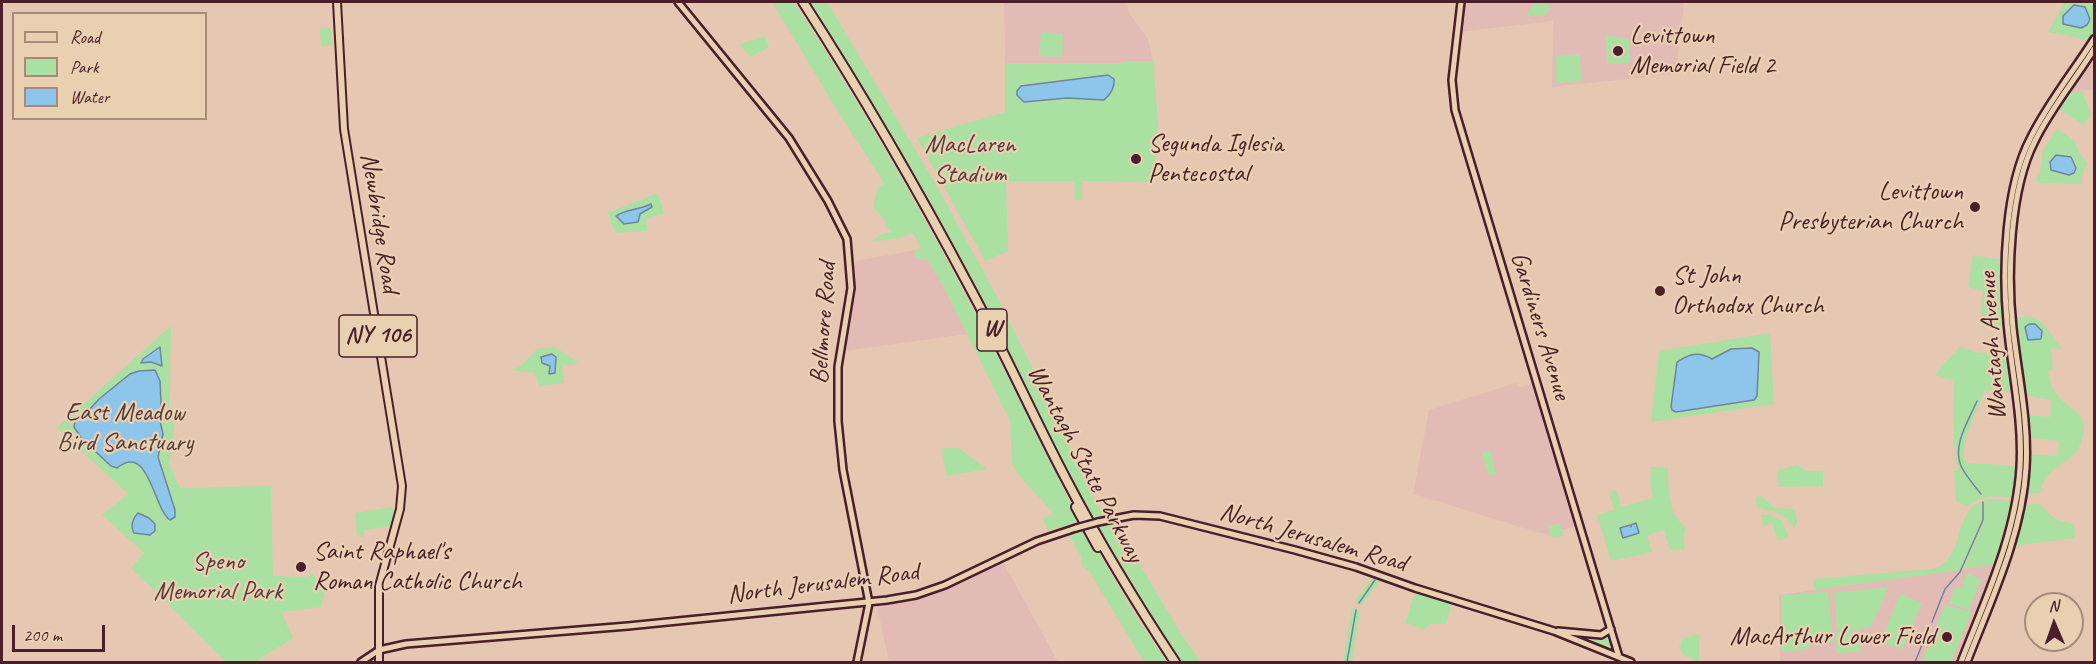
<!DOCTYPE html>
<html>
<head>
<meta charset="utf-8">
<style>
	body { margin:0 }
	#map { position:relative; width:2096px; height:664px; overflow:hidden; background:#e6c7b2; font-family:Caveat,sans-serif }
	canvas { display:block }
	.frame { position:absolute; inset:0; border:3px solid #4a1f2b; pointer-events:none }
	.legend { position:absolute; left:12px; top:12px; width:195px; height:108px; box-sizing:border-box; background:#e9d0b1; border:2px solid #a9897b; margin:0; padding:8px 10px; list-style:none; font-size:18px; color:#4a1f2b }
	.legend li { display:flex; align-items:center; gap:12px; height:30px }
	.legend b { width:30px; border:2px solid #a9897b }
	.north { position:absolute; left:2024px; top:592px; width:60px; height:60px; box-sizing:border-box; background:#e9d0b1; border:2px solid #a9897b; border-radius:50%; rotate:358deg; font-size:16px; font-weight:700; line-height:24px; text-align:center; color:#4a1f2b }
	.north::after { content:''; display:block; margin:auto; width:21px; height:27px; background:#4a1f2b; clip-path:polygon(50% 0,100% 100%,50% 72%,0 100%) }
	.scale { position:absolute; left:12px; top:625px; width:93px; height:27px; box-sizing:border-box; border:3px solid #4a1f2b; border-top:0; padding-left:8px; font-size:18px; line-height:21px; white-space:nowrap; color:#4a1f2b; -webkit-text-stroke:4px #e9d0b1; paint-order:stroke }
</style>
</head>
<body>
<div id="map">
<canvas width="2096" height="664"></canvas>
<div class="frame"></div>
<ul class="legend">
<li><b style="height:8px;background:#e9d0b1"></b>Road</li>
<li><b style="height:16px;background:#abe0a3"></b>Park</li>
<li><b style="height:16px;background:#8dc5eb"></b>Water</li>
</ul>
<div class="north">N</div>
<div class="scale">200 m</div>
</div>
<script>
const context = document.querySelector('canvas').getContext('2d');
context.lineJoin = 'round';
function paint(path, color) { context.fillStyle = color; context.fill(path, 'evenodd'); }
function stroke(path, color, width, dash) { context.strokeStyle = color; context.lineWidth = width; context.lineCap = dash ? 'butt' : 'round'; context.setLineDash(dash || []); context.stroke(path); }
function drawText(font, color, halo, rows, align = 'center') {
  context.font = font + ' Caveat,sans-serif'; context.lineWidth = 4.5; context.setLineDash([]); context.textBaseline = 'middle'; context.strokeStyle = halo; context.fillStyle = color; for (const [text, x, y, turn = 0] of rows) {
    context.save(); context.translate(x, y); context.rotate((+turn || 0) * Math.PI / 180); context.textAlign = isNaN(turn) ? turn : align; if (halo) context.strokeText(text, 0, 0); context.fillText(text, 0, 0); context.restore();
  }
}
paint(new Path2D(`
	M1004,2H1127L1129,13L1148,39L1153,61H1123L1122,63H1005Z
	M1464,2H1684L1676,74L1552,87L1553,21L1459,32Z
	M2094,51V89L2067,93Z
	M921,249L944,288L967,334L844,351L856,291L855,261Z
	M1536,382L1579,525L1562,530L1563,536L1556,538L1413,494L1429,410L1516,383L1518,388Z
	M1003,562L1058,662H889L877,606L908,601L950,588Z
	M1995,564L1958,662H1780L1779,595Z`), '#e2bcb4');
paint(new Path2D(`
	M772,2H794C866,112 931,227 991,344C1022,403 1049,463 1081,522C1069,526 1059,527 1048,531L1043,518L1053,513L1017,473L1012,464L1010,421L944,288L927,258L924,260L916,258L914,251L921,249L913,233L901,238L870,242L881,235L892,231L886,227L885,220L874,209C874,198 875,190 884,183L837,110Z
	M807,2H827L934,181L995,293L1045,393L1088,488L1103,513L1101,516L1090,520L1023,383L958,259Z
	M2065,2H2094V33L2090,40L2048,32Z
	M1534,3L1552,5L1545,15L1526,16Z
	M331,28L332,45L321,46L320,29Z
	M1041,32L1063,34L1062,57L1039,56Z
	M1606,35L1629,39L1630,63L1607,64Z
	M765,36L769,47L750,57L740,44Z
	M1580,54L1581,81L1556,83V56Z
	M1122,61H1153L1158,122L1153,182L1082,181V200H1075L1074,181H1006L1008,251L985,261L917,138L1005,112V63H1122Z
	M2082,91L2091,115L2083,125L2054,106L2062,94Z
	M2057,129L2075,141L2078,151L2087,163L2082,176L2081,184L2038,183L2036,178L2040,172L2043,150Z
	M658,193L664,213L646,219L648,231L616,233L607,213Z
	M1973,255L2008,261L2007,293L2010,329L1981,327L1983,291L1968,287Z
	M2029,316L2041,321L2062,349L2051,348L2053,369L2048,370C2049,378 2050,385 2055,392C2068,412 2093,410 2080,445C2072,465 2046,464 2040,493L2021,494L2020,499C2000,496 1983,493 1967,507L1956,501L1954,471L1959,470C1952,458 1954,398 1954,380L1936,376L1940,368L1960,347L1979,353H2013L2018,394L1996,389L1985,391C1979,407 1957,447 1966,463L2023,466L2025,454L2058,456L2059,441L2023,437L2021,414L2050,417L2051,400L2019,394V343L2016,318Z
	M171,326L169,414L171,419H174L173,450L169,463L180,488L271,486L273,576L309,577L310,574L314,575L317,581L327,585L321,607L281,612L293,638L255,662H226L157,593L131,568L144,553L102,515L128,494L57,428Z
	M1770,333L1774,404L1651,422L1659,351Z
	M555,347L579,363L562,366L564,383L539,386L535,373L511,370L523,364L537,349Z
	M957,447L987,469L946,476L942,449Z
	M1490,450L1496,474L1489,476L1481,453Z
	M1797,465L1808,471H1823V486L1779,487L1777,470Z
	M1651,467L1668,468C1668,487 1668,516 1686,527L1683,539L1685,549L1670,550L1664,530L1647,535L1652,552L1611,561L1597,515L1614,510L1609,493L1617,490L1621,507L1653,498L1650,482Z
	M1759,495L1775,508L1795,509L1797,522L1794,528C1783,511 1775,513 1757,507L1756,500Z
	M1987,499L2014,501L2012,515L1995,564L1963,569L1984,520V500Z
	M1982,501L1983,519L1961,570L1814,590L1813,579L1932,569C1966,561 1951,513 1982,501Z
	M2041,504C2050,518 2058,521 2074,524L2075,538L2014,546L2024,505Z
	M392,507L394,512L391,526L364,530V537L357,535L355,513Z
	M1761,515H1770L1781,520L1789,537L1777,540L1773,525L1771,524L1763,526Z
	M1112,523L1131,557L1140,560L1141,567L1181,634L1201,662H1178L1151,623L1095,526Z
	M1560,523L1563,536L1556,538L1549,536V526Z
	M1085,529L1135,615L1167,662H1144L1089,571L1082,566V559L1069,534Z
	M1967,573L1981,579L1969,610L1949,603L1955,587L1961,589Z
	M1371,579L1380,581L1362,605L1354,602Z
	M1888,587L1880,608L1869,628L1848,631L1858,637L1861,651L1837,654L1835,632L1843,630L1837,629L1834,593Z
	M1416,589L1453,601L1446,624H1432L1423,629L1405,623Z
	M1828,592L1833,642L1812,643L1807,649L1781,652V595Z
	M1900,594L1922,603L1902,650L1881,642Z
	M1945,605L1972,612L1951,662H1922Z
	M1352,608L1360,611L1352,662H1343Z
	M1570,634L1600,637L1609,635L1613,649Z
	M1699,634V662L1683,655L1679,647L1683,638Z`), '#abe0a3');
const water = new Path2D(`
	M2074,5L2085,7L2090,19L2087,25L2081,28L2063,24V16Z
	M1108,75L1114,79C1115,88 1111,94 1104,100L1067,98L1024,102L1017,95V91L1021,86Z
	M2056,155L2071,157L2076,168L2074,173L2069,175L2051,170L2050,162Z
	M651,204L652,207L640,214L638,222L624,224L616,216C626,209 639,210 651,204Z
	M2029,324H2035L2042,331L2041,339L2028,340L2025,327Z
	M160,347L162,366L151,362L141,363L143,359Z
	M1752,348L1759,352L1757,396L1754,400L1676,412L1672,410L1671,407L1677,362C1689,354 1699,351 1712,359L1731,349Z
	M552,354L556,357L555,373L549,374L550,366L542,363L541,357Z
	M155,370L160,381L161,402L160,421L163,434L158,457L175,510V517L170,520C153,508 149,442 117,468L111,466L82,439L74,427L76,417L87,412L99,399L130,374L139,371Z
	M138,513L149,518L155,524V531L150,535L134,533C130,526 133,518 138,513Z
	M1636,523L1639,533L1623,538L1620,528L1630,525L1631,527V525Z`);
paint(water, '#8dc5eb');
stroke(water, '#72839e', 1.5);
stroke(new Path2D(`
	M1977,401C1969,420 1952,445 1961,466C1965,475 1974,485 1981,494
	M1359,603L1375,580
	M1932,622L1945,589L1960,572L1983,520V502
	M1347,662L1356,610
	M1915,662L1928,630`), '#72839e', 1.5);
const secondary = new Path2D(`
	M678,2L789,138L828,201L847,239L851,288L838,367V421L843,470L869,603L857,662
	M1461,2L1452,80L1455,110L1619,657
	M1098,522L1134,515L1160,516L1295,550L1356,567L1415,588L1554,631L1631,662
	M1558,631L1601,635L1611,629
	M361,662L379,650L406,644L628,626L887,600L916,595L945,585L1037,541L1076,528
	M1961,662C1985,600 2016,535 2020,467C2023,419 2011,370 2007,322C2002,269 2005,187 2030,139C2047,104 2073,72 2094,39
	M1967,662C1991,600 2022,536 2026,468C2029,422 2018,374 2013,328C2007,274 2010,189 2035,141C2051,108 2075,80 2094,49`);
const primary = new Path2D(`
	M337,2L344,129L402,486L400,509L379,586V662`);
const highway = new Path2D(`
	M803,2C863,95 918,190 970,288C1004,351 1033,416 1066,479C1099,542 1136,603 1175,662
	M1076,507L1098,547`);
stroke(secondary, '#4a1f2b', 10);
stroke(primary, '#4a1f2b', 10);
stroke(highway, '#4a1f2b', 12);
stroke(secondary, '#e9d0b1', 5);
stroke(primary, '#e9d0b1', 6);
stroke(highway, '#e9d0b1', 8);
const secondaryBridge = new Path2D(`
	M1076,528L1098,522`);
stroke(secondaryBridge, '#4a1f2b', 10, []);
stroke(secondaryBridge, '#e9d0b1', 5);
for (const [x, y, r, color] of [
	[1618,51,6,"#4a1f2b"],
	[1136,159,6,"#4a1f2b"],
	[1975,207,6,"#4a1f2b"],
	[1660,291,6,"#4a1f2b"],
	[301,567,6,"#4a1f2b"],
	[1947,637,6,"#4a1f2b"]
]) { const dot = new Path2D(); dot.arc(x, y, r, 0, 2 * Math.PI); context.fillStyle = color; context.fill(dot); stroke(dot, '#e9d0b1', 2); }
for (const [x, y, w] of [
	[992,330,30],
	[378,336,78]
]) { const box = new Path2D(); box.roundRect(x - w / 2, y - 21, w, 42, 4.5); context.fillStyle = '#e9d0b1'; context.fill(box); stroke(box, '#4a1f2b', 1.5); }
drawText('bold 24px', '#4a1f2b', null, [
	["W",992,330],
	["NY 106",378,336]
]);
drawText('26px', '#4a1f2b', '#e9d0b1', [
	["Levittown",1630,36],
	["Memorial Field 2",1630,66],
	["Segunda Iglesia",1148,144],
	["Pentecostal",1148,174],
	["Levittown",1963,192,"right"],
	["Presbyterian Church",1963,222,"right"],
	["St John",1672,276],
	["Orthodox Church",1672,306],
	["Saint Raphael's",313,552],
	["Roman Catholic Church",313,582],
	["MacArthur Lower Field",1935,637,"right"]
], 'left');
drawText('26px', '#593c3d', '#e9d0b1', [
	["MacLaren",970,145],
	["Stadium",970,175],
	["East Meadow",125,413],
	["Bird Sanctuary",125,443],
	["Speno",218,562],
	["Memorial Park",218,592]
]);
drawText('26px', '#4a1f2b', '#e9d0b1', [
	["Newbridge Road",379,223,81],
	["Bellmore Road",824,323,-86],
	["Gardiners Avenue",1540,326,73],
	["Wantagh Avenue",1993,346,-94],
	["Wantagh State Parkway",1085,464,62],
	["North Jerusalem Road",1313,538,16],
	["North Jerusalem Road",823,584,-7]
]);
</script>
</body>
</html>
